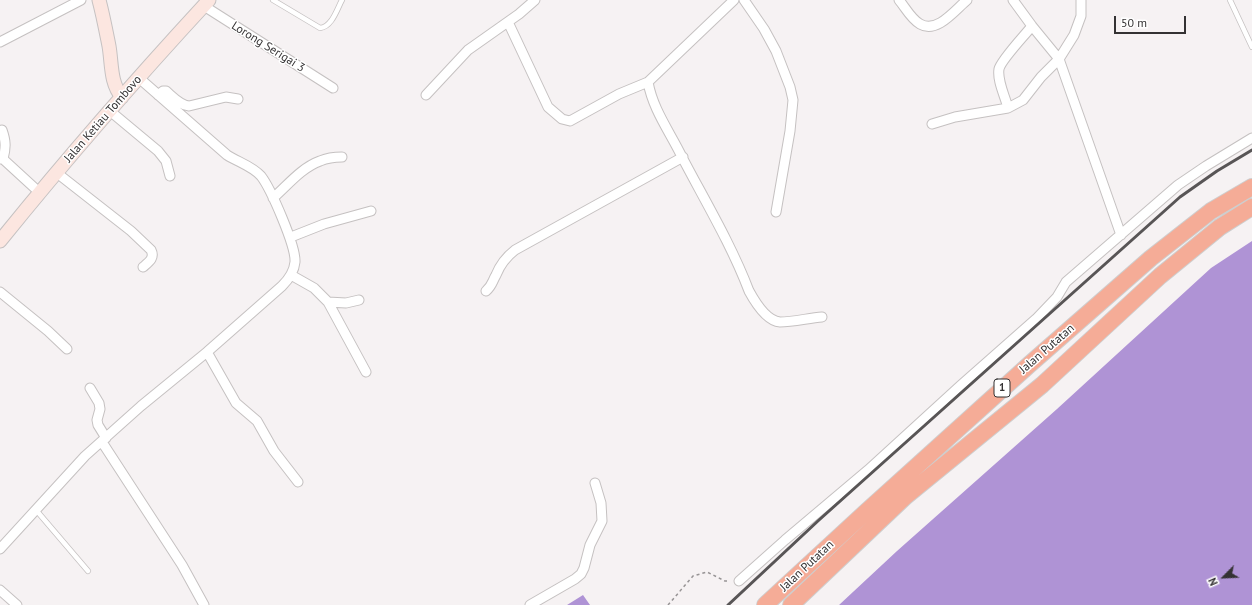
<!DOCTYPE html>
<html>
<head>
<meta charset="utf-8">
<style>
	body { margin:0 }
	#map { position:relative; width:1252px; height:605px; overflow:hidden; background:#f6f2f3; font-family:"PT Sans",sans-serif }
	canvas { display:block }
	.north { position:absolute; left:1204px; top:557px; width:40px; height:40px; -webkit-text-stroke:3px #fff; paint-order:stroke; rotate:246deg; font-size:11px; font-weight:700; line-height:16px; text-align:center; color:#343233 }
	.north::after { content:''; display:block; margin:auto; width:14px; height:18px; background:#343233; clip-path:polygon(50% 0,100% 100%,50% 72%,0 100%) }
	.scale { position:absolute; left:1114px; top:16px; width:72px; height:18px; box-sizing:border-box; border:2px solid #343233; border-top:0; padding-left:5px; font-size:12px; line-height:14px; white-space:nowrap; color:#343233; -webkit-text-stroke:3px #fff; paint-order:stroke }
</style>
</head>
<body>
<div id="map">
<canvas width="1252" height="605"></canvas>
<div class="north">N</div>
<div class="scale">50 m</div>
</div>
<script>
const context = document.querySelector('canvas').getContext('2d');
context.lineJoin = 'round';
function paint(path, color) { context.fillStyle = color; context.fill(path, 'evenodd'); }
function stroke(path, color, width, dash) { context.strokeStyle = color; context.lineWidth = width; context.lineCap = dash ? 'butt' : 'round'; context.setLineDash(dash || []); context.stroke(path); }
function drawText(font, color, halo, rows, align = 'center') {
  context.font = font + ' "PT Sans",sans-serif'; context.lineWidth = 3; context.setLineDash([]); context.textBaseline = 'middle'; context.strokeStyle = halo; context.fillStyle = color; for (const [text, x, y, turn = 0] of rows) {
    context.save(); context.translate(x, y); context.rotate((+turn || 0) * Math.PI / 180); context.textAlign = isNaN(turn) ? turn : align; if (halo) context.strokeText(text, 0, 0); context.fillText(text, 0, 0); context.restore();
  }
}
paint(new Path2D(`
	M1252,241V605H839L897,551L1057,409L1211,268Z
	M583,595L590,605H567Z`), '#af93d5');
const lane = new Path2D(`
	M273,0L320,28C332,27 337,9 342,0
	M1230,0L1252,47
	M36,510L88,571`);
const street = new Path2D(`
	M744,0L764,29L776,51L790,87L793,100L790,131L776,212
	M899,0C905,7 911,19 920,24C937,34 955,10 967,0
	M1013,0L1032,26L1059,59L1121,235
	M204,6L333,88
	M508,22L548,107L562,119L570,121L619,94L648,82L734,0
	M0,42L81,0
	M648,82C653,110 670,132 682,157C705,201 731,244 749,291C755,302 767,321 780,322C793,322 809,318 822,317
	M158,95L163,91H166C173,97 180,105 189,106L226,97L238,99
	M426,95L468,50L519,14L535,0
	M1008,108C1005,96 997,81 999,69C1001,60 1025,35 1032,26
	M110,111L158,151L166,161L170,176
	M932,124L955,117L1008,108L1023,100L1041,77L1059,59L1074,35L1081,16V0
	M2,130C6,141 6,148 3,159
	M0,159H3L39,192
	M57,173L131,231L151,250C155,258 149,262 143,267
	M273,198C288,185 301,168 320,161C327,158 335,157 342,157
	M291,237L324,224L371,211
	M291,275L314,288L328,302L346,303L359,300
	M486,291C492,286 492,282 496,275C500,265 506,257 515,250L683,157
	M0,292L48,331L67,349
	M328,302L366,372
	M207,352L236,403L257,421L274,451L298,482
	M90,388L99,403L100,409L97,420L98,425L106,438
	M102,442L182,565L204,605
	M0,549L85,456L141,406L207,352L282,286C289,279 294,272 295,262C296,246 271,189 261,176C252,166 238,162 227,155L139,78
	M739,581L785,540L868,470L961,385L1036,319L1057,297L1066,282L1178,185L1206,166L1252,138
	M0,590L17,605
	M530,605L575,579L581,574L584,568L590,545L602,521L601,503L595,483`);
const secondary = new Path2D(`
	M99,0C103,15 106,31 109,46C112,63 110,83 122,97
	M0,241C67,158 137,78 209,0`);
const highway = new Path2D(`
	M765,605L867,511L1030,364L1151,258L1211,211L1252,187
	M791,605L906,496L1042,385L1160,276L1220,227L1252,207`);
stroke(lane, '#c5c1c1', 6);
stroke(street, '#c5c1c1', 11);
stroke(secondary, '#c5c1c1', 15);
stroke(highway, '#cecece', 18);
stroke(new Path2D(`
	M668,605L693,576L707,572L725,581H729`), '#979495', 1.5, [3, 3]);
stroke(lane, '#fff', 4.5);
stroke(street, '#fff', 9);
stroke(secondary, '#fce6e0', 13);
stroke(highway, '#f5ac97', 16);
stroke(new Path2D(`
	M728,605L819,520L1180,197L1217,171L1252,150`), '#585556', 3);
for (const [x, y, w] of [
	[1002,388,16]
]) { const box = new Path2D(); box.roundRect(x - w / 2, y - 9, w, 18, 3); context.fillStyle = '#fff'; context.fill(box); stroke(box, '#343233', 1); }
drawText('bold 11px', '#343233', null, [
	["1",1002,388]
]);
drawText('12px', '#343233', '#fff', [
	["Lorong Serigai 3",268,47,32],
	["Jalan Ketiau Tombovo",103,119,-49],
	["Jalan Putatan",1047,349,-41],
	["Jalan Putatan",807,566,-43]
]);
</script>
</body>
</html>
